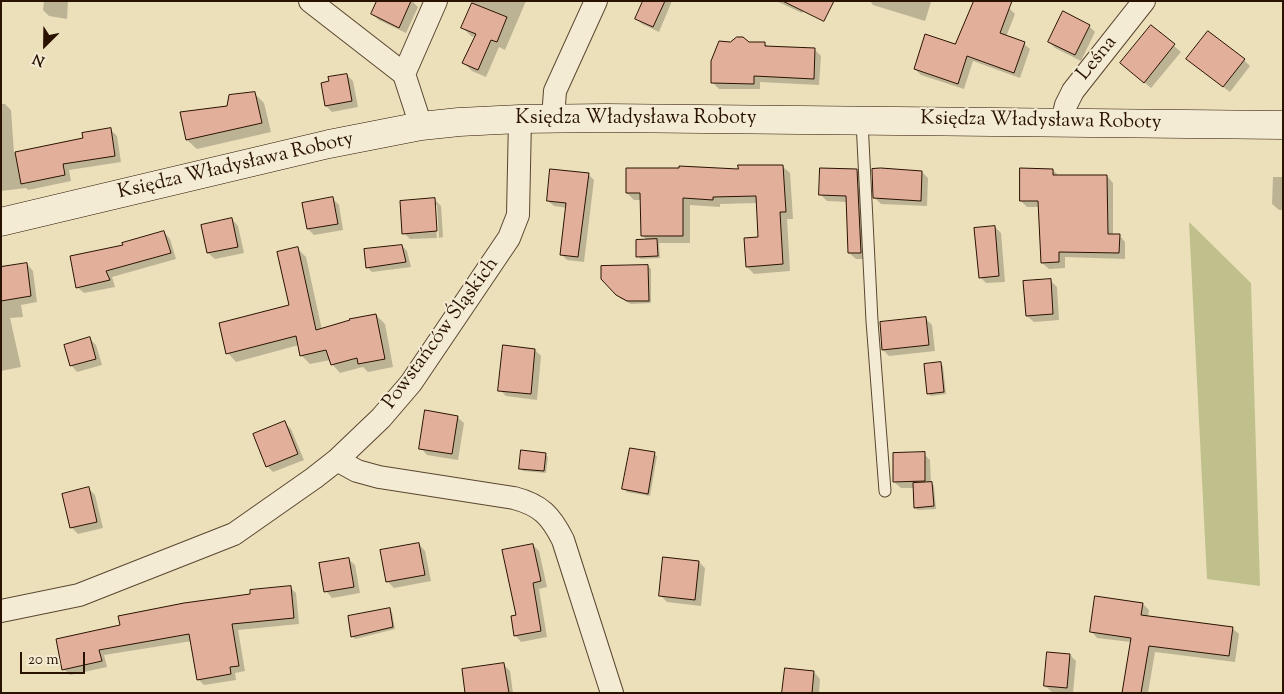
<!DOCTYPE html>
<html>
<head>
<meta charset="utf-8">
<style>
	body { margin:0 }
	#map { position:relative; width:1284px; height:694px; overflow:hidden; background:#ece0bb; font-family:"Sorts Mill Goudy",serif }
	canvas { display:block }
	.frame { position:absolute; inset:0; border:2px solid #2a1201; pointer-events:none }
	.north { position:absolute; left:20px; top:20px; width:50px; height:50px; -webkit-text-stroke:4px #f3ebd3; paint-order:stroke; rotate:203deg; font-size:14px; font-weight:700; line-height:20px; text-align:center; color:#2a1201 }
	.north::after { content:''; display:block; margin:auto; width:18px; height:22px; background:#2a1201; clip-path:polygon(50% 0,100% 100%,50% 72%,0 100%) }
	.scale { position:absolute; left:20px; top:652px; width:65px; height:22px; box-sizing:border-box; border:2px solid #2a1201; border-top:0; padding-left:6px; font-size:15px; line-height:18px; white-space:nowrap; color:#2a1201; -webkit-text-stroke:4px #f3ebd3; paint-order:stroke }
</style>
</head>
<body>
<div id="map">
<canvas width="1284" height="694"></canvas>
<div class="frame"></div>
<div class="north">N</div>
<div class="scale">20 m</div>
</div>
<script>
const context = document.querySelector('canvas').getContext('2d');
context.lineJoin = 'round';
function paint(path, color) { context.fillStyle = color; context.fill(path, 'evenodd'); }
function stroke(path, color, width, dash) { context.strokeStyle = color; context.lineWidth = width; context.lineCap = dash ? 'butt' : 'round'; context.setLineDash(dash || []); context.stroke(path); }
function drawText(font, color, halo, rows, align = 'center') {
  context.font = font + ' "Sorts Mill Goudy",serif'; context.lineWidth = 4; context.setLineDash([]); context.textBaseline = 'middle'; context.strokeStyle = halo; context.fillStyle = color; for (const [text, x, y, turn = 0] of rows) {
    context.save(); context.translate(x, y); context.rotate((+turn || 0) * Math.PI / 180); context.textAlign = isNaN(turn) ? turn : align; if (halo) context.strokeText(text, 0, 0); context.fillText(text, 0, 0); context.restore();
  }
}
paint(new Path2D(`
	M1189,222L1251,283L1260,586L1207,579Z`), '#bfc08b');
paint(new Path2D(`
	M44,1H68L67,19L49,16L43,10Z
	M378,1H412L418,7L406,33L379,20L372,14Z
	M469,1H526L505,50L499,47L486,77L472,71L464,63L475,37L471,36L463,28L473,3Z
	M645,1H672L659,32L642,24L637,19Z
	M776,1H808L802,13Z
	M870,1H930L931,2L925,21L873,5Z
	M994,1L1009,8L1015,14L1006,37L1024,44L1030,49L1020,78L973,61L964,89L921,75L915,69L956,45Z
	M1089,26L1095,32L1081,61L1055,48L1049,42Z
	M1151,26L1181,52L1151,88L1128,69Z
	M749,43L765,44L769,47L814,49L821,56L819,85L760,82V89H719L712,82Z
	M1244,60L1250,66L1230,92L1194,65Z
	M347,75L353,81L358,107L332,112L326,106Z
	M255,94L264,103L271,132L197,149L187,140L181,113L228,107Z
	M1,104H5L11,110L14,153L84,139L110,129L117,136L121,162L69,170L71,181L28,190L26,188L1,191Z
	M782,166L790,173L793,219H787L790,271L754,274L747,267L759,239L757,203L720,204V207L690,205V243H659L660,258L641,259L638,256L648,241L642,235L641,200H634L627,193L740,171Z
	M856,170L863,177L867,259H856L849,253L847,202L827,201L821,195Z
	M1053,170L1059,176H1107L1113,183V235H1119L1125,242V259L1065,257V268L1049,269L1042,263L1040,207H1027L1021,201Z
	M922,172L928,178L927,206L881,204L875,198Z
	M588,174L594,180L584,262L567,260L561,254L567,208L554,206L548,201Z
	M1273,177H1283V210H1279L1272,204Z
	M333,199L339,205L343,230L314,235L308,229Z
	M435,200L441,206L443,237L439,238L437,205H434L437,238L410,239L404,233Z
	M232,219L238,226L244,253L215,259L208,253Z
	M995,227L1001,233L1005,282L986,283L980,277Z
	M164,232L170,239L176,259L112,277L115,287L84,293L77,287L125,246Z
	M402,246L407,251L411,267L372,272L367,267Z
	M297,248L306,257L322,330L376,315L385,324L393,367L368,372L363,367L340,373L332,364L330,360L310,364L301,355L299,345L236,362L228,353L291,306Z
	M27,264L33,271L37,302L21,305L23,317L10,318L21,367L1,371V267Z
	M648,266L651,269V303L631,304L620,298L602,279Z
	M1050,280L1057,287L1059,320L1034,322L1027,316Z
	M926,319L932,325L935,351L889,356L883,350Z
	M90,339L96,345L102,365L77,372L71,365Z
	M535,350L541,356L537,400L506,396L500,390Z
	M940,364L943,366L946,394L931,396L928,393Z
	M457,417L464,423L458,460L427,455L421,448Z
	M285,423L291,429L304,460L273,472L267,466Z
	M545,454L548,457L546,473L523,471L520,468Z
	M654,454L657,456L650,496L627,492L624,489Z
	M924,454L930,460L931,483L934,486L936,509L918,510L915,508L914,488H901L894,482Z
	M88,488L95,495L103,528L78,534L71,527Z
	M419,544L425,551L431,581L394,588L388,582Z
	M533,545L539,551L547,587L539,589L547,637L521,642L515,635Z
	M348,559L355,565L360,593L332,598L326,591Z
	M699,562L705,568L701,606L667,602L661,596Z
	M290,587L296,593L299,624L238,630L245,671L235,673L236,680L204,685L198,679L192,641L104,655L107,667L70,675L64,669L57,640Z
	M1143,604L1149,610L1148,617L1232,628L1239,634L1235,662L1155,652L1148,693H1123L1131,642L1097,638L1091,631Z
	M389,610L392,612L395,629L355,639L353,636Z
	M1070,655L1076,661L1073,693L1052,692L1045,686Z
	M503,664L510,671L513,693H467Z
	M814,672L820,679L819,693H784Z`), '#0003');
const building = new Path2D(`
	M377,1H411L399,28L371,14Z
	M643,1H665L653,27L635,19Z
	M783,1H834L824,21Z
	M974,1H1012L1000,33L1025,42L1014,73L967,56L958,84L914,69L925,34L955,44Z
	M472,3L507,17L497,42L491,40L478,70L462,63L476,34L461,28Z
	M1063,11L1090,25L1075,55L1048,42Z
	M1151,25L1175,44L1144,83L1120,63Z
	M1208,31L1245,59L1223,87L1186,59Z
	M737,37H743L749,42H765V46L815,48L814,79L754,76V84L711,83V61L719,41L730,42Z
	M347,74L352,101L325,106L321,83L329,81L328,77Z
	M255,92L262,123L186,140L180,112L227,106L229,95Z
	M111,128L115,156L63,164L65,175L21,184L15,152L83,138L82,133Z
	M738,165H783L786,212H780L783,264L746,267L744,238L758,237L756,196L713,197V200L683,198V236H641L640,193H626V168H679V166L738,169Z
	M820,168L857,169L861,253H848L846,196L819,195Z
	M881,168L922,171L921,201L873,198L872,169Z
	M1020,168L1053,169V175H1107L1108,234H1120L1119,253L1059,252V262L1041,263L1038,201H1020Z
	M550,169L589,173L578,257L560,255L566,203L547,201Z
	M333,197L338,224L307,229L302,203Z
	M435,198L437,231L402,234L400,201Z
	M232,218L238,247L207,253L201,225Z
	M995,226L999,276L979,278L974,228Z
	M164,231L171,253L106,271L110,280L76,288L70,256L123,245L122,243Z
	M657,239L658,256L636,257V240Z
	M402,245L406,262L366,268L364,249Z
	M298,247L316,330L350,320L349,319L376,314L385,359L358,364L357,358L331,365L326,350L300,356L296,336L226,354L219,323L289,305L277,252Z
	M27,263L31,296L1,301V267Z
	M648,265L649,301H627L616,295L601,279V266Z
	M1051,279L1053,314L1026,316L1023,281Z
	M926,317L929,345L882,350L880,322Z
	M90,337L96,359L70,366L64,345Z
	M503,345L535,349L531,394L498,391Z
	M941,362L944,392L927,394L924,364Z
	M425,410L458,416L452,454L419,449Z
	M285,421L298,454L266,467L253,434Z
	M630,448L655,452L648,494L622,489Z
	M521,450L546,453L544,471L519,469Z
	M925,452V481L893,482V453Z
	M932,482L934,506L914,508L913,483Z
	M89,487L97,522L70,528L62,494Z
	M419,543L425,575L386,582L380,550Z
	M533,544L541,581L533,583L541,631L514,636L511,616L516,615L502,550Z
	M663,557L699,561L695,600L659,596Z
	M349,558L354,587L324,592L319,563Z
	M291,586L294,618L232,624L239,666L230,667L231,674L197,680L189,634L99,650L102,661L62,670L56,639L120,625L118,616L184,603L250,594V590Z
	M1095,596L1143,603L1141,615L1233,627L1229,656L1149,646L1141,693H1122L1131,638L1090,632Z
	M390,608L393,627L351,637L348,616Z
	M1047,652L1070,654L1067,688L1044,686Z
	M504,663L509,693H465L462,669Z
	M785,668L814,671L812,693H782Z`);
paint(building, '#e2af9b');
stroke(building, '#2a1201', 1);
const service = new Path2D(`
	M862,121L872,321L885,491`);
const minor = new Path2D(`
	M310,1L404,74L421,126
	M404,74L436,1
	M553,118L555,91L596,1
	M1062,122L1066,105L1073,91L1144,1
	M337,460L357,471L379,477L514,498C541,505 551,516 563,540L612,693
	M1,611L79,595L234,534L314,478L337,460L381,418L411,383L509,238L518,215L520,119`);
const secondary = new Path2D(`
	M1,222L329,144L421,126L459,122L520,119L606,118L1283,125`);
stroke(service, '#5a4630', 13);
stroke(minor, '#5a4630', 24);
stroke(secondary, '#2a1201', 29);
stroke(service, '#f3ebd3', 11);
stroke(minor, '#f3ebd3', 22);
stroke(secondary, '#f3ebd3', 28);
drawText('20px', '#2a1201', '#f3ebd3', [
	["Leśna",1098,59,-51],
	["Księdza Władysława Roboty",636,120],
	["Księdza Władysława Roboty",1041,122,1],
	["Księdza Władysława Roboty",236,167,-13],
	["Powstańców Śląskich",442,334,-54]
]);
</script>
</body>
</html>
